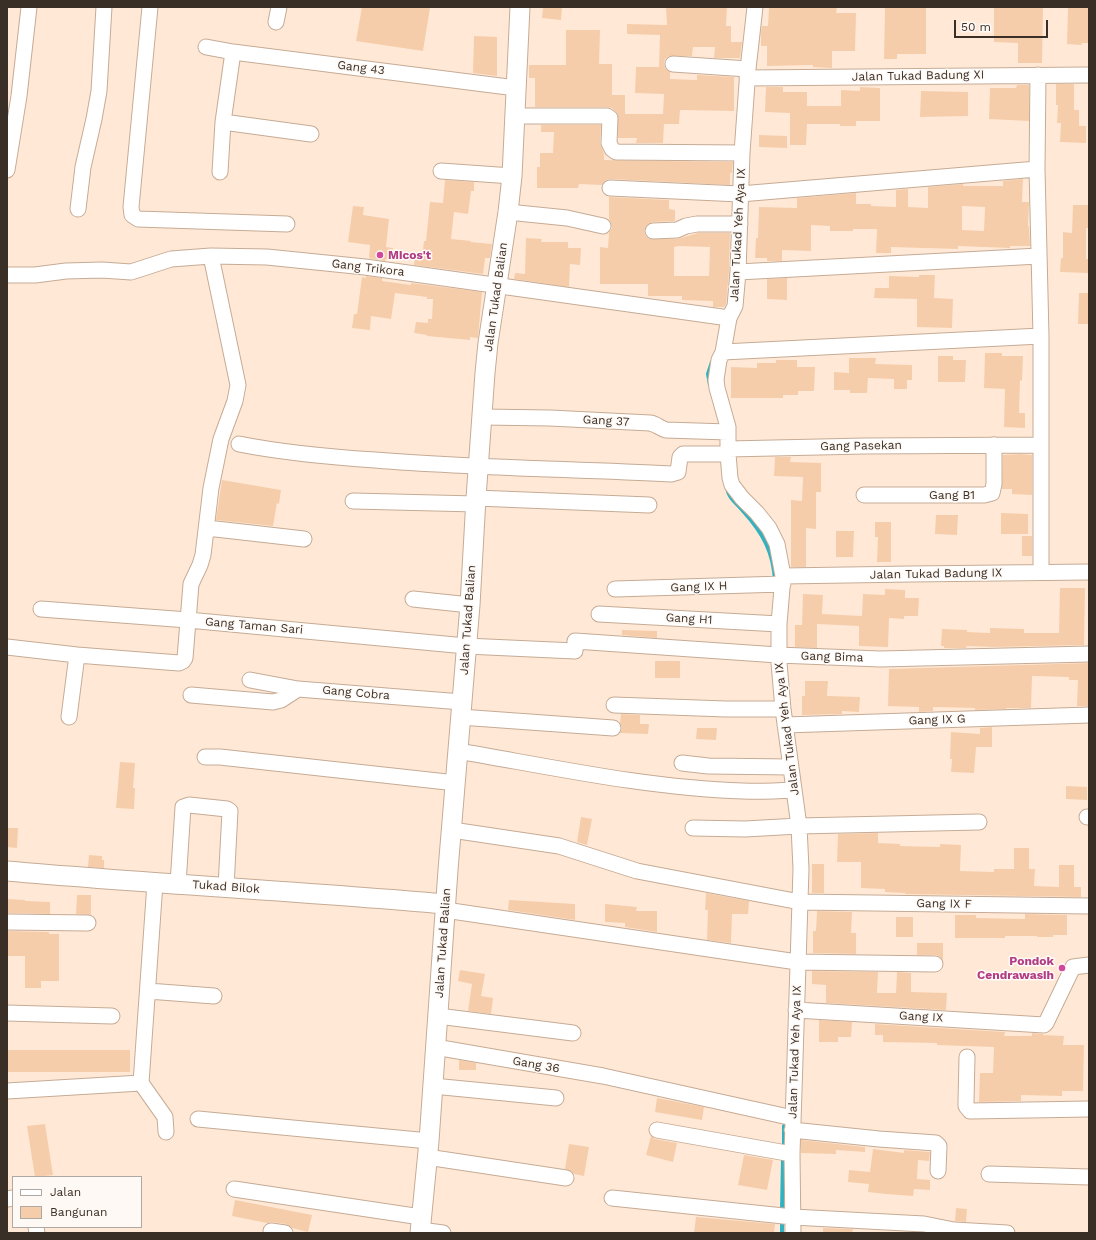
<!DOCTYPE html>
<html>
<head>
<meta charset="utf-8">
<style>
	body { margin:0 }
	#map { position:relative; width:1096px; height:1240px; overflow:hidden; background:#ffe9d6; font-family:"Work Sans",sans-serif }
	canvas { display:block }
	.frame { position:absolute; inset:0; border:8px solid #3a2f26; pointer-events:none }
	.legend { position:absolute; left:12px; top:1176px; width:130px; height:52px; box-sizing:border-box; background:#fff9f5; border:1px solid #b0a8a2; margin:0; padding:5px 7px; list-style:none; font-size:12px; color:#3a2f26 }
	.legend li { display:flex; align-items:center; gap:8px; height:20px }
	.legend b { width:20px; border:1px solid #b0a8a2 }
	.scale { position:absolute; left:954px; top:20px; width:94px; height:18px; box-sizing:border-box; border:2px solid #3a2f26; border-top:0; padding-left:5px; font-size:12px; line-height:14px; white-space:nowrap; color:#3a2f26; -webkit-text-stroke:3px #fff9f5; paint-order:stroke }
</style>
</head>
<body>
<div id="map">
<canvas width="1096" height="1240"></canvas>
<div class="frame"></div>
<ul class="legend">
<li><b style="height:5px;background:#fff"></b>Jalan</li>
<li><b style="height:11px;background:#f6cdab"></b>Bangunan</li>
</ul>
<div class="scale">50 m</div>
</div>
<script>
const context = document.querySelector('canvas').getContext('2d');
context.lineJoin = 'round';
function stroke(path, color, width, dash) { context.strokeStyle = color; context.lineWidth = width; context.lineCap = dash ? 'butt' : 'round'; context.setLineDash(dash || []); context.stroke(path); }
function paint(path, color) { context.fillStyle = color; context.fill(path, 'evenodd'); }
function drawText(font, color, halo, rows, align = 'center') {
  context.font = font + ' "Work Sans",sans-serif'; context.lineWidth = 3; context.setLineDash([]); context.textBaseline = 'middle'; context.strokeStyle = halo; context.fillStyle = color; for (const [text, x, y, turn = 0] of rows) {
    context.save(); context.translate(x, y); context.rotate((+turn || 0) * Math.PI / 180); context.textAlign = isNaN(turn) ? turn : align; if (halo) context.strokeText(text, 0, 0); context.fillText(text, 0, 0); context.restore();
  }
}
stroke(new Path2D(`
	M710,385L708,374L712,362
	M727,488C729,499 737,503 744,512C763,533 774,553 775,582
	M784,1145V1126
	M782,1210L783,1160
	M782,1233V1221`), '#30b2c0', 4);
paint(new Path2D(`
	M362,7L430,8L423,51L356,41Z
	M543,7H562L561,20L542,18Z
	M666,7H727L726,26H731V42H742L740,58H714L715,47H693L692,56H669L665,59L664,64L665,68L670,72V79L697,80V75L734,77V111L680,110L679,124H664L663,143H636L637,138H618V114L612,108L607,107H535V78H529V65H566V30H600L599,64H612V95H625V114H663L664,94L635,93L636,67H659L660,35L627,34V24L667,25Z
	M769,7H837L836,13H856L855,51H832V68L813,67V65L767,66V46H761V32L762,26H768Z
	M885,7H926V54H897V59H884Z
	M994,7H1043L1042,63H1018V43L994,42Z
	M1068,7H1089V43H1082L1081,45L1067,44Z
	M474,36L497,37V76L473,73Z
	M1056,84H1074V110H1079V126H1086V143L1060,142L1061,123H1057L1058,105H1056Z
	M1017,85H1029V121L989,119L990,88H1016Z
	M766,87H783V92H807V106H841V90L860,91V87L880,88V121H856V126H840V124H807L806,145H790V113L765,112Z
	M921,91L968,92V116L920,117Z
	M541,125H601L600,143L604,154V160L733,162L732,173H730V185L610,179L606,180L602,185L579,184L578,188H537V167H540V153H553L554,132H541Z
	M759,135L787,136V148L759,147Z
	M1023,179L1022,202H1029L1028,226H1029L1030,246H1010V248L958,246V249L891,247V253H876L877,229H853V231H830V226L811,225V251L782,250V261H767V258H755L756,238H758L759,207L797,208V198L856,193V204H871V206L896,207V190L908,189V207L928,208V187L963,184V186H1003V181ZM962,206L985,207L984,231L962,230Z
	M445,180L474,182V191H471L468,214L454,212L451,239L471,241L470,242L492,244L490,258H485L483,274L414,265L415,257L422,258L424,241H426L430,202L443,203Z
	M609,197L669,200V209L675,210V221L653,222L648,224L645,227L644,232L646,236L649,239H677L698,233H730L729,271L726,304L724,307H713V301L682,300V296H648V284H600V247L608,248L609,233L612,228L611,223L609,219ZM679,246L710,247L709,276H674V247Z
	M1073,205H1089V228H1086V259H1089V273L1060,272L1061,258H1063V232L1072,233Z
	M353,206L364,207L363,215L389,219L386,247L393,248L391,260L386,259L385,261L369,258L370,245L348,242Z
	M526,238L542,239L541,242H568V248H581L580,265L570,264L569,287L514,279L515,273L525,274Z
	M919,275H935L934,298L953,299L952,328L917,327V299L874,298L875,288H889V276L919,277Z
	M366,276L382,278V281L411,285V283L482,292L478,338L470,337V340L427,336V335L414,333L416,322L428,323V319H432L433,299H427V297L395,293L391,319L371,316L370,330L352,328L354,314H357L362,277L366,278Z
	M787,278V300L767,299V279Z
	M1079,293H1089V324H1078Z
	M985,353H1002V356H1023L1022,381L1020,380L1019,413H1025V428L1004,427L1005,389L984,388Z
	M938,356H953V360H966L965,382H938Z
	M849,358H876L875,364L912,365V380H907V389H894V379L868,378L867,393H850V390H834V372L849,373Z
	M776,360H797V367H815L814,391H798V395H783V398H731V367L757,368V363H776Z
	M1020,454L1032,455V495L1012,494V489H1002L1003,455Z
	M775,457H791L790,462L821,463V492H816V529L806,528V567H791V500L802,501L803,477L774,476Z
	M222,480L281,490L279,504L277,503L273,526L216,520Z
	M1001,513L1028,514V534H1001Z
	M936,515H958L957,535L935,534Z
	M875,522H891V562H877L878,537H875Z
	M836,531H854L853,557H836Z
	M1022,536H1032V556H1022Z
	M1060,588H1085L1084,645L993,647L967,646L966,648H944V646H941L942,629L967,630V632L990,633V628L1024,629V633H1059Z
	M885,589L905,590V598H919L918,616H904V619L889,618L888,647L859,646V626L817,624V648L795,647V625H802L803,594L823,595L822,614L862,616L863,594L885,595Z
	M622,630L657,631V638L622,635Z
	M655,661H680V678H655Z
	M1089,663V706H1077L1078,680H1069V677L1032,676L1031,708H1006V709L975,710V708L933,707V711L919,712V707L888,706L889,669Z
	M805,681H828L827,696L860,697L859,712L842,711V714L802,715V696H805Z
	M621,714L640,715V724H649L648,734L620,733L622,728L620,723Z
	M992,727V747H976L974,773L951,772L952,759H950L951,732L980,734V728Z
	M697,728H717L716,740L696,739Z
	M120,762L135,763L133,788H135L134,809L116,808Z
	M1066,786L1087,787V800L1066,799Z
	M581,817L592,819L587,845L577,842Z
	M7,828H18L17,848L7,847Z
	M878,833V843L900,844V846L940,847V844L961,845L960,871L994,872V869H1014V848H1029V869H1035L1034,886L1059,887V865H1074V887H1081V897L905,894V893L885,892V889L861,888V862H837L838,834Z
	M89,855L102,856V860H104V868L88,867Z
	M812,864H824V893H812Z
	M706,893L749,901L748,914H732L731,943L707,940L708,910H705Z
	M77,895H91V915L76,914Z
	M7,899L25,900V901L50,902V914L7,913Z
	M509,900L575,904V920L508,910Z
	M605,904L637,907L636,911H657V932L625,927V923L605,922Z
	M817,911L852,912L851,933H856V954L813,953V931H816Z
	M1025,914L1067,915V935H1053V937H1037V936H1005V938H955V915H976V918L1025,919Z
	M896,917H913V937H896Z
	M7,931L49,932V934H59V981H41V988H25V956H7Z
	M917,943H943V960L940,957L936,955H917Z
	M460,970L485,974L481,996L493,998L491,1014L468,1011L472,984L458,981Z
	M812,971L878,972L877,993H896L897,972L911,973V992L947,993L946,1010L826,1003V985L812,984Z
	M819,1020L852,1022L851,1037H838V1042H819Z
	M875,1024L1005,1032L1004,1036H1032V1033L1043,1034V1035L1064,1036L1063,1045H1084L1083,1091H1062V1096L1021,1095V1101L979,1102L980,1073H993L994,1047L937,1045V1043L883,1042V1035H875Z
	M7,1050H130V1072H7Z
	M459,1060L476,1063V1070H459Z
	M657,1098L704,1107L702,1120L655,1112Z
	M45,1124L53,1175L35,1177L27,1126Z
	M651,1136L655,1139L677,1143L673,1162L646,1155Z
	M801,1140L865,1147V1152L836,1150V1154L801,1153Z
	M569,1144L589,1147L584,1176L574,1174L571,1171L565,1169Z
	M873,1149L904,1153V1150L930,1152L929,1161L918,1160L917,1179L930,1180V1190L914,1189L913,1196L886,1194L868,1192L869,1184L848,1182L849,1170L870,1172Z
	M744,1155L773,1160L767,1190L738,1185Z
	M235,1200L312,1215L308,1232L292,1228L286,1224L272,1222L267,1223L232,1216Z
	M956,1208L967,1209L966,1222L955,1221Z
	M696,1217L775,1224L774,1233H694Z
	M823,1228L853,1229L852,1233H823Z`), '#f6cdab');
const minor = new Path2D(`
	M150,7L131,207L132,215L138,219L287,224
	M755,7L748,69L742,153L738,272L735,306L729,318L723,352L719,360L716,380L717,388L728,427V454L730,478L732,485L742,498L757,513L769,528L777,544L783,576L779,624V663L783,709L799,826L801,869L792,1154L793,1233
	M276,22L279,7
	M206,47L233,52L516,88
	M673,64L748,69
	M1038,75L1037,169L1041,336V572
	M747,78L1089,75
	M515,116H607L610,118L609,143L612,149L616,152L742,153
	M223,122L311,134
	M7,170L19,96L29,7
	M441,171L512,176
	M220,172L223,122L233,52
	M610,188L740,194L1037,169
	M78,209L83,167L94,119L99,91L104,7
	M508,212L567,218L603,226
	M653,231L677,230L686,226L697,224H740
	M738,272L1039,256
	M7,275H35L66,271L102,270L131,272L171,259L211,256L267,257L365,267L729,318
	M723,352L1041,336
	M483,417L550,418L650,423C656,424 660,428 666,430L728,432
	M239,444C284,453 330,457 375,460C473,468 572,469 671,474L678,472L680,457L683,454H728
	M728,449L865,446L1041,445
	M864,495H984L992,493L994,484V445
	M476,498L649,505
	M353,501L476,504
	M207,528L304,539
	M783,576L911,574L1089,572
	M615,589L783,584
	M413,599L470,605
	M41,609L188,620L466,646L575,651V641L778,655L880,659L1089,654
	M599,614L779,624
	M7,647L77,655L179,663L183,661L185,658L191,584L200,565L203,555L211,488L221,439L235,401L238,385L211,256
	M250,680L298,689L462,702
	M191,695L273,702L281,700L298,689
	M614,705L726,709H783
	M69,717L77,655
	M460,717L613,728
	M785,725L1089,715
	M458,751C552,767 647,788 743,791C760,792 777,791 794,790
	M205,757H220L456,783
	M682,763L708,766L791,767
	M1087,817H1089
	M693,828L745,829L799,826L979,822
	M452,830L559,846L637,871L800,902L1089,906
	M155,883L141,1083L165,1117L166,1132
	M178,884L183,807L189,805L227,809L230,811L226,887
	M445,910L797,962L935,964
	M7,922L88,923
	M148,991L214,996
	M796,1010L1044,1025L1046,1023L1073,967L1089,965
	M7,1013L112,1016
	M438,1016L573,1033
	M435,1047L603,1076L793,1118
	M967,1057L966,1102V1106L970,1111L1089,1109
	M433,1086L556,1098
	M7,1091L141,1083
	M198,1119L429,1141
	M657,1130L792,1154
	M792,1130L879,1139L936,1143L939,1146L938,1171
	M427,1157L566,1178
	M989,1174L1089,1177
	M234,1189L421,1217
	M612,1198L793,1217L924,1224L954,1230L1007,1233
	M7,1199L13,1198
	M36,1227L37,1233
	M420,1230L443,1233
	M271,1231L285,1233`);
const tertiary = new Path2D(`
	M7,871C153,884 299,891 445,904
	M420,1233L429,1141L448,870L470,605L476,498L485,373L488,343L508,212L512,176L520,7`);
stroke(minor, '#c6ab95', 17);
stroke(tertiary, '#c6ab95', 21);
stroke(minor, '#fff', 15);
stroke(tertiary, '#fff', 19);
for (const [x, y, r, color] of [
	[380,255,4,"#d1479c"],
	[1062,968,4,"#d1479c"]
]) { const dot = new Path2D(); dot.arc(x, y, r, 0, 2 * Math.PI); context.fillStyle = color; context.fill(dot); stroke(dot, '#fff9f5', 1.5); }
drawText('12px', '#3a2f26', '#fff9f5', [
	["Gang 43",361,68,7],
	["Jalan Tukad Badung XI",918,76,-1],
	["Jalan Tukad Yeh Aya IX",738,235,-87],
	["Gang Trikora",368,268,7],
	["Jalan Tukad Balian",496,297,-82],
	["Gang 37",606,421,3],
	["Gang Pasekan",861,446,-1],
	["Gang B1",952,495],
	["Jalan Tukad Badung IX",936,574,-1],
	["Gang IX H",699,587,-2],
	["Gang H1",689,619,3],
	["Jalan Tukad Balian",468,620,-86],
	["Gang Taman Sari",254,626,5],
	["Gang Bima",832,657,2],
	["Gang Cobra",356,693,5],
	["Gang IX G",937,720,-2],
	["Jalan Tukad Yeh Aya IX",787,729,-97],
	["Tukad Bilok",226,887,4],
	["Gang IX F",944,904,1],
	["Jalan Tukad Balian",443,943,-86],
	["Gang IX",921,1017,3],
	["Jalan Tukad Yeh Aya IX",795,1052,-88],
	["Gang 36",536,1065,10]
]);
drawText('bold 12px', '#b23c85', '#fff9f5', [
	["Micos't",388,255],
	["Pondok",1054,961,"right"],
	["Cendrawasih",1054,975,"right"]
], 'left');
</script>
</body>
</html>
